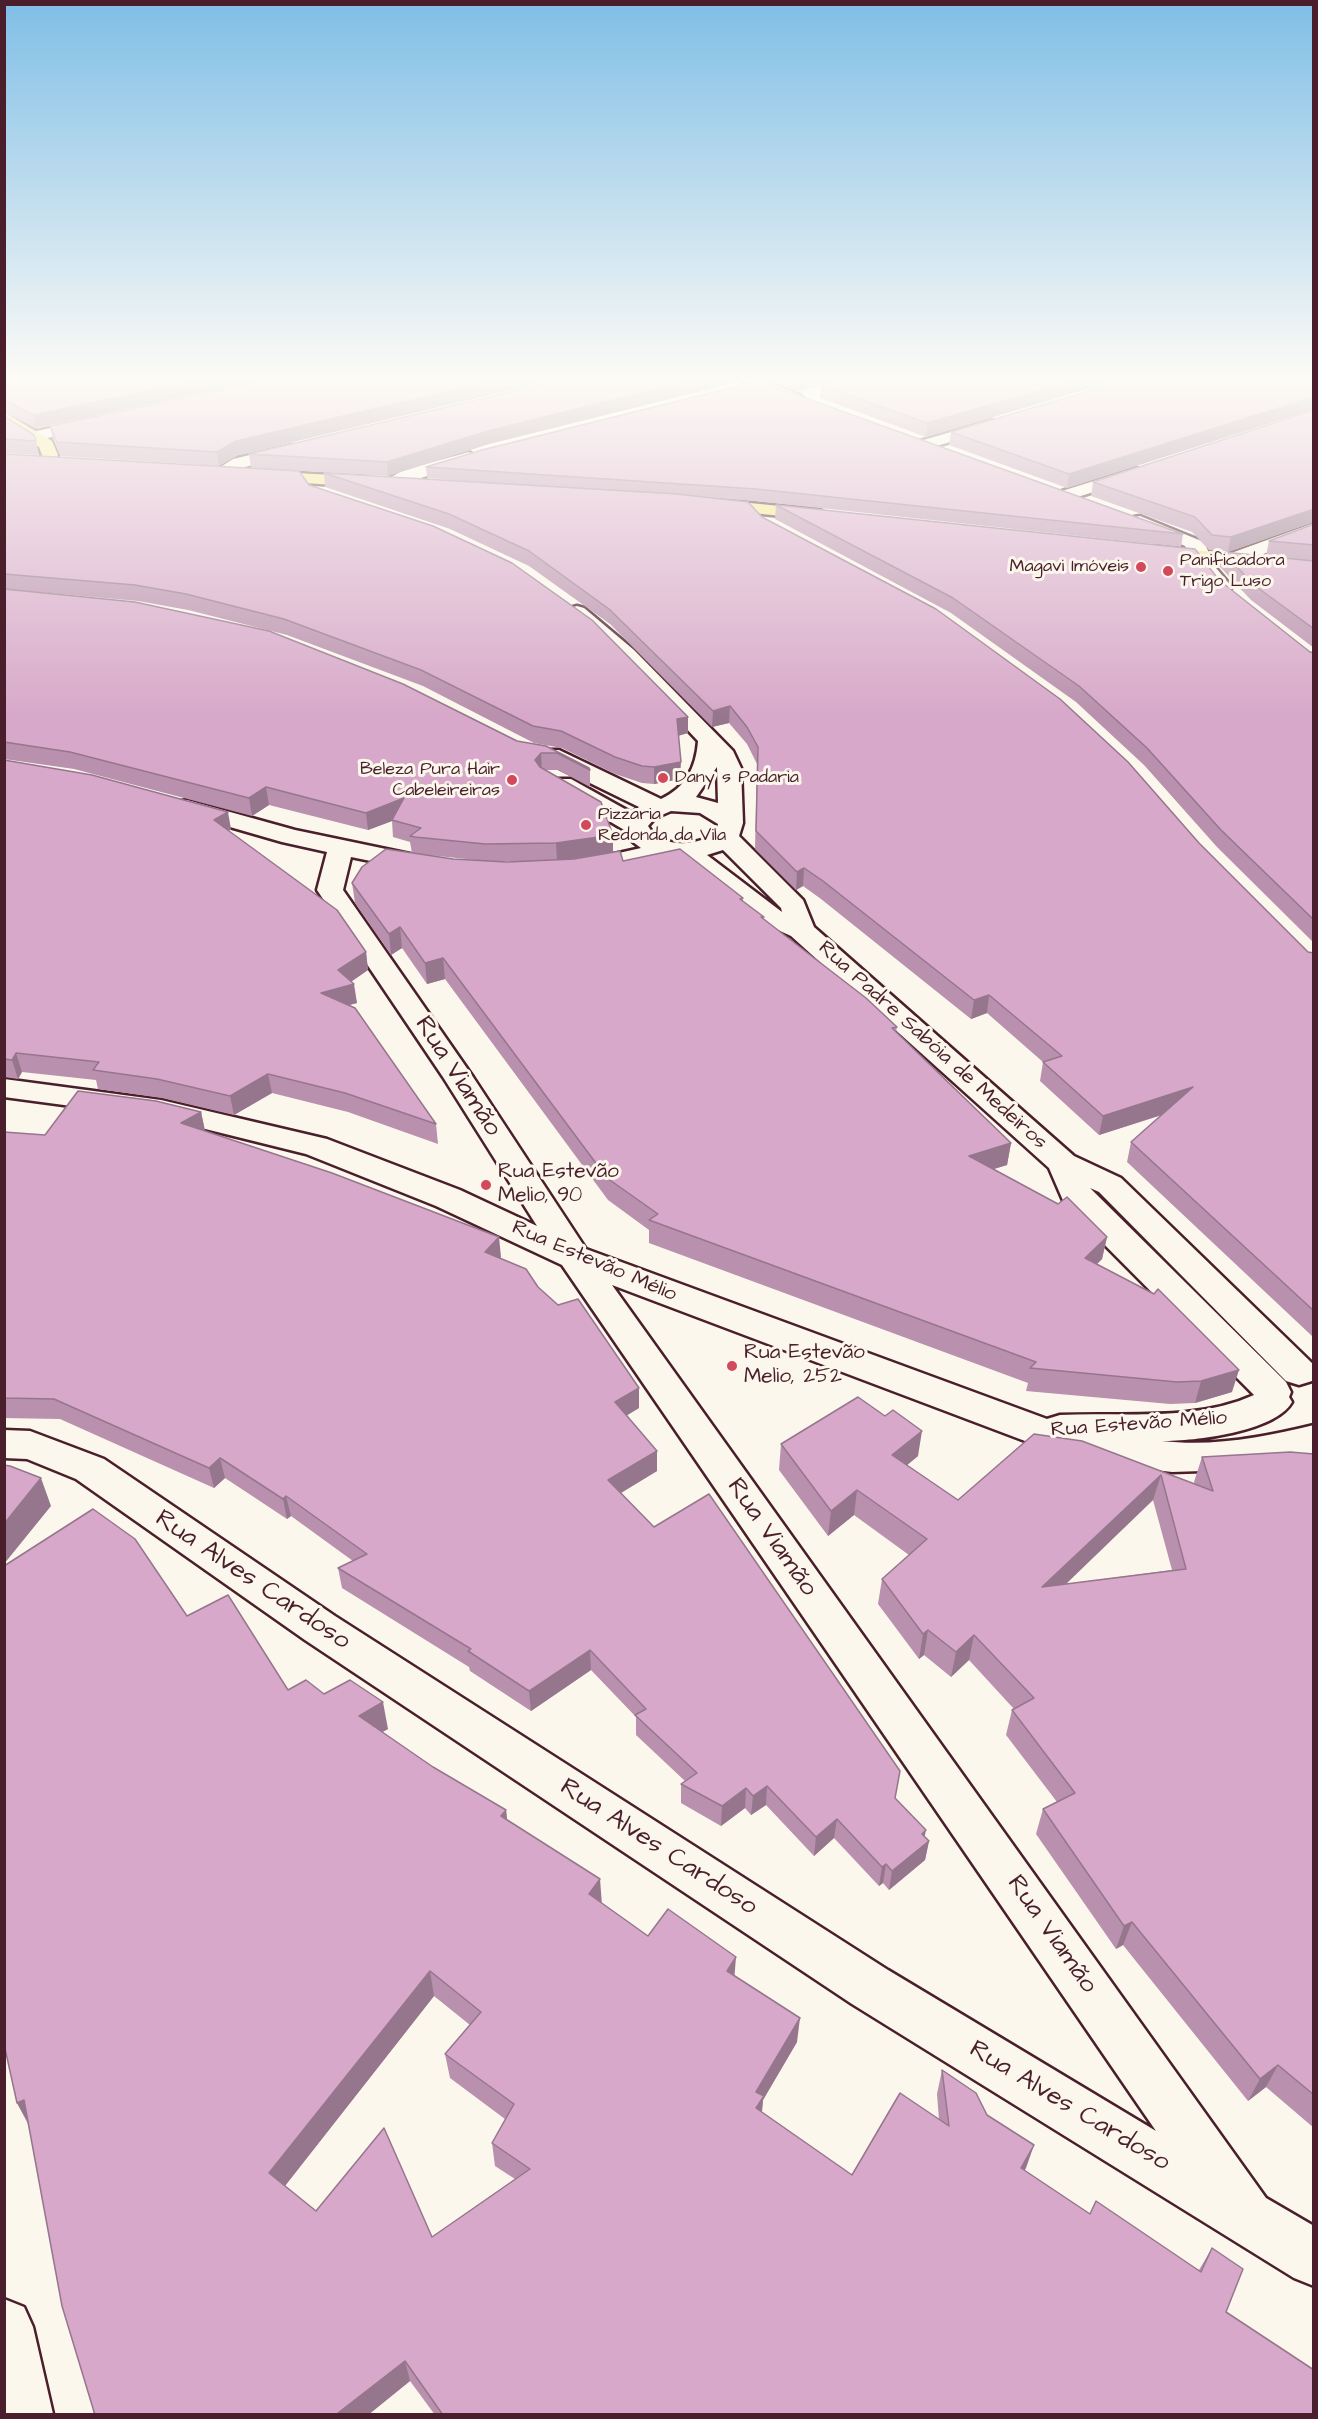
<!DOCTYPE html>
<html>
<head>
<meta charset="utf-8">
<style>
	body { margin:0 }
	#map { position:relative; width:1318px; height:2419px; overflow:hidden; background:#fbf7ec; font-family:"Architects Daughter",sans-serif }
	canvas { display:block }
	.frame { position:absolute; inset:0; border:6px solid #4a1f2b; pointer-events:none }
</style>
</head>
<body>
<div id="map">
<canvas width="1318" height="2419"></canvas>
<div class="frame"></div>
</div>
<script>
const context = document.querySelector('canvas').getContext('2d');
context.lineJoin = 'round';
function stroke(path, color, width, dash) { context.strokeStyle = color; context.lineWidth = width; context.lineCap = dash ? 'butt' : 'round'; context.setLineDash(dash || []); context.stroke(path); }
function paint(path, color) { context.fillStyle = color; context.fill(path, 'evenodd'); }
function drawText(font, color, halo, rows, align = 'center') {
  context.font = font + ' "Architects Daughter",sans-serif'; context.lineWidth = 6; context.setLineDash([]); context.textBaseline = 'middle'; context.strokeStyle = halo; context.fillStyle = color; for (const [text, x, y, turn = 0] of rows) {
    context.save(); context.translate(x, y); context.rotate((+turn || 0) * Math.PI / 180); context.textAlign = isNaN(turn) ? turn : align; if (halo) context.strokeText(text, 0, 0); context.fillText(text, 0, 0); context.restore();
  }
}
const minor = new Path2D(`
	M733,377H755L800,395L803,398L800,401H790Z
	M96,418L104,423L102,426L34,441L26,436L28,433Z
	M992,420L998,422L1000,425L998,428L926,449L918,444L920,441Z
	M292,445L300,450L298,454L245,467L220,478L211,473L233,459Z
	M469,452L477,457L475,461L389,488L380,483L404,470Z
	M1135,468L1141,469L1144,473L1141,477L1068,500L1059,495L1062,491Z
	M1140,516L1204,542L1216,568L1232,587L1229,591H1215L1197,570L1185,546L1134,525L1131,521L1134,517Z
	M1314,523V535L1237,564L1230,566L1221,560L1223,556Z
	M577,606L584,608L634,650L733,751L741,768L743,823L739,836L803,900L814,927L1074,1156L1121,1178L1314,1365L1312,1381L1299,1385L1286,1381L1099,1192L1090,1188L1286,1382L1291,1392L1289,1397L1292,1402C1275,1432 1195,1441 1162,1441C1213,1447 1265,1437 1314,1425V1453L1276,1463L1232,1470L1172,1472L1105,1464L1025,1441L612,1285L1266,2198L1314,2226V2286L1294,2278L852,2004L305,1640L76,1479L27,1459L4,1458V1430L30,1431L104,1459L335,1616L888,1970L1156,2131L562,1265L436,1206L306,1154L161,1118L4,1097V1079L161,1100L327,1139L460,1190L537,1226L443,1077L317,890L327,852L282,842L178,812L175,807L178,802L187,800L295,830L429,858L433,863L429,868L420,871L351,857L343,890L473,1077L586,1249L1047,1419L1060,1415C1124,1412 1194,1422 1254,1395L1065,1205L1049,1168L791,936L756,920L679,858L669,857L579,877L570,874L566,869L570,864L641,848L633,842L626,831L555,789L551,784L555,779H571L632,813L639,807L543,760L539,755L543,750H559L661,799C686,787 696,768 698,741L620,658L570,616L567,612L570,608ZM717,767L718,803L696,797ZM671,811L700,813L718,824L716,832C698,847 661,849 648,826L655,818ZM723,850L781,908L782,912L707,855Z
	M4,2299L24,2307L33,2327L53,2414H4Z`);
const major = new Path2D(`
	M4,412L52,441L58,455L52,467H40L38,463L42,455L39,447L4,424Z
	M261,471L368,477L377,482L368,487L255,480L252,476Z
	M710,499L820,510L829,515L820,520L704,508L701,504Z
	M1157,546L1314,563V575L1150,556L1148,552L1150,548Z`);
stroke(minor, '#4a1f2b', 5);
stroke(major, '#4a1f2b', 5);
paint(minor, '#fbf7ec');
paint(major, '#f4e382');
paint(new Path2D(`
	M4,377H276L35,428L4,412Z
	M283,377H565L238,455L219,466L60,456L53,439L50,426Z
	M762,377H846L798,391Z
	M852,377H1128L926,437L820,398L821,385Z
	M1314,377V409L1067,488L949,445L951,432Z
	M737,382L489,444L388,476L251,468L249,454Z
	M1314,410V522L1228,552L1209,550L1192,532L1091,496L1093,482Z
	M4,416L36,441L39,455L4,453Z
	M482,450L1183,534L1181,547L755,501L714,498L762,517L1199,843L1308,952L1314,953V1335L1312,1336L1127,1162L1131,1142L1162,1115L1099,1135L1040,1081L1043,1062L987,1013L971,1019L821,899L803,886L796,890L755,849L757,764L747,744L729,723L712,727L610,624L529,566L450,529L325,487L324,473L502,484L427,478L426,467Z
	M4,454L309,485L688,717V733L678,736L680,779L654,784L642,783L615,774L562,748L534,743L423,686L287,635L188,610L138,601L4,589Z
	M776,505L1219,580L1310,652L1314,653V943L1217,847L1144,765L1076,702L951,613L775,519Z
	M1314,524V561L1266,556L1269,541Z
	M1223,552L1314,561V648L1251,600L1220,567Z
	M4,589L517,741L546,746L590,770V787L558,770H545L613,835V852L623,861L743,898V901L764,919L897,1027L896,1032L1011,1143L1007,1165L993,1169L1107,1237L1102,1259L1097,1264L1232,1392L1195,1403L1170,1404L1026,1391L1028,1383L649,1243V1230L608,1200L445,979L427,984L402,948L391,955L355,903L352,883L412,853L410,842L393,837L392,821L368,830L269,805L252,816L74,769L4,759ZM428,855L476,860L453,859ZM493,861H529L507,862Z
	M4,760L231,829L229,831L366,952L368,970L351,982L357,1003L348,1005L436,1124L438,1144L348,1112L272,1093L234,1115L162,1098L98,1089L96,1080L22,1072L18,1079L4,1077Z
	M201,1112L205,1131L501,1257L500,1258L538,1287L639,1408L627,1415L657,1471L620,1493L895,1798L925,1837L929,1841L925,1860L889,1890L883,1883L879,1886L834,1838L814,1856L766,1805L751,1815L745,1808L721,1826L681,1803V1784L685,1781L636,1735V1717L591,1670L531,1711L470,1671L469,1667L342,1588L338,1568L353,1561L291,1516L287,1519L225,1478L214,1488L60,1419L4,1418V1132L45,1135Z
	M885,1416L918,1456L907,1465L958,1500L1034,1434L1195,1484L1194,1482L1202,1457L1314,1454V2128L1266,2087L1248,2101L1123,1945L1116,1949L1036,1834L1043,1809L1057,1802L1006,1735L1012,1710L1014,1709L969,1660L951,1677L924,1655L919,1659L878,1604L882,1579L909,1555L854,1515L828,1536L779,1470L781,1444ZM1153,1500L1172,1570L1065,1584Z
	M187,1616L288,1690L324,1694L388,1729L382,1732L433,1767L506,1810L507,1820L601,1903L648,1936L735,1976L797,2042L763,2100L762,2112L852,2175L939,2120L937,2094L942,2070L987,2115L1034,2145L1024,2170L1090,2214L1199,2270L1212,2248L1226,2312L1314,2415H435L410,2381L368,2415H95L28,2124L17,2103ZM434,1996L470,2025L445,2054L450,2078L505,2119L492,2143L495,2166L515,2179L432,2237L316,2211L285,2186Z`), '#b990ad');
paint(new Path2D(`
	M214,377H276L35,428L33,415Z
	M510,377H565L238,455L219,466L217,452L236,441Z
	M705,377H737V382L489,444L388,476L387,462L488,431Z
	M801,377H846L798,391L799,378Z
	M1086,377H1128L926,437L927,423Z
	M1314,397V409L1067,488L1069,474Z
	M1314,509V522L1228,552L1231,537Z
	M730,706L729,723L712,727L713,711Z
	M688,717V733L677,736V719Z
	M541,753L542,770L535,760Z
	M681,762L680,779L654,784V767Z
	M266,787L269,805L252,816L249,798Z
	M404,798L392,820V821L368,830L366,813Z
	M228,812L231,829L218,838L214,820Z
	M613,835V852L557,861L556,843Z
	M804,868L803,886L796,890L797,872Z
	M400,927L402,948L391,955L389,934Z
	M366,952L368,970L343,987L354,984L357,1003L324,1012L321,993L338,970Z
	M443,958L445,979L427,984L425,963Z
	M989,995L987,1013L971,1019L974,1000Z
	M16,1053L22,1072L18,1079L12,1060Z
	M268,1074L272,1093L234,1115L230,1096Z
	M1193,1087L1189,1106L1099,1135L1103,1116Z
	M201,1112L205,1131L181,1123Z
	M1011,1143L1007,1165L965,1178L969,1156Z
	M499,1237L501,1257L486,1272L485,1252Z
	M1107,1237L1102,1259L1080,1280L1085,1258Z
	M1239,1370L1232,1392L1195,1403L1201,1381Z
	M639,1388V1408L616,1422L615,1402Z
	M922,1431L918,1456L889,1480L892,1455Z
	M657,1451V1471L608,1501V1480Z
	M220,1458L225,1478L214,1488L209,1468Z
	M1161,1475L1153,1500L1036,1613L1042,1587Z
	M41,1478L51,1506L4,1564V1524Z
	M857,1490L854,1515L828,1536L831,1511Z
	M286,1496L291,1516L287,1519L283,1499Z
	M928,1630L924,1655L919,1659L923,1634Z
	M974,1635L969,1660L951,1677L956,1652Z
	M590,1650L591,1670L531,1711L529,1691Z
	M383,1702L388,1729L364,1742L359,1716Z
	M767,1786L766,1805L751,1815L753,1796Z
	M746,1788L745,1808L721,1826L722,1806Z
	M506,1810L509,1836L501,1816Z
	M837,1819L834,1838L814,1856L816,1837Z
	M926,1830L923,1845L929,1841L925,1860L889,1890L892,1871L922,1834Z
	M886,1864L883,1883L879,1886L882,1867Z
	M600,1879L602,1905L589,1894Z
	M1132,1922L1123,1945L1116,1949L1124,1926Z
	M736,1957L734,1982L727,1971Z
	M430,1971L434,1996L277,2196L269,2173Z
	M800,2018L797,2042L763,2100L761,2120L754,2131L756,2092Z
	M1278,2065L1266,2087L1248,2101L1260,2079Z
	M24,2100L30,2126L17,2103Z
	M1034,2145L1026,2168L1014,2191L1021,2168Z
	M405,2361L410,2381L368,2415H339L338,2413Z`), '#96768d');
const building = new Path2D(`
	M4,377H214L33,415L4,400Z
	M283,377H510L236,441L217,452L57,442L50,426Z
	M573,377H705L488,431L387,462L249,454Z
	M852,377H1086L927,423L821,385Z
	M1136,377H1314V397L1069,474L951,432Z
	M758,381L1183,534L756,489L426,467L482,450Z
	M1314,410V509L1231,537L1212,535L1195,517L1093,482Z
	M4,416L34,435L36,441L4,439Z
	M4,454L299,471L309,485L433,526L512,563L592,620L688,717L677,719L681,762L654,767L642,766L615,757L561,731L533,726L421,670L284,619L186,594L135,585L4,574Z
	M324,473L677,494L748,502L762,517L936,609L1060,699L1128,762L1199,843L1308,952L1314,953V1311L1131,1142L1193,1087L1103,1116L1043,1062L1062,1056L989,995L974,1000L823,881L804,868L797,872L756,831L758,747L747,727L730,706L713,711L609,609L529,551L449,514Z
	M776,505L1195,549L1219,580L1310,652L1314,653V920L1221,830L1147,748L1079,686L953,598Z
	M1314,524V545L1269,541Z
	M1223,552L1314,561V629L1254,585Z
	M4,589L135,602L269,631L403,684L517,741L546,746L589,768L590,770L557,753H541L535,760L540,767L601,802L613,835L556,843L485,844L415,837L410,836L421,828L392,820L404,798L366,813L266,787L249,798L70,752L4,742Z
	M4,760L92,775L228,812L214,820L337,910L366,952L338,970L354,984L321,993L355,1008L436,1124L345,1093L268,1074L230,1096L157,1079L93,1070L99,1062L16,1053L12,1060L4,1059Z
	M386,849L453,859L507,862L574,859L620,851L623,861L680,849L743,898L740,899L764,917H761L866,998L897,1027L892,1028L1011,1143L969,1156L1058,1204L1067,1197L1107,1237L1085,1258L1154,1294L1158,1289L1239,1370L1201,1381L1177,1382L1030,1368L1036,1362L649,1220L658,1214L607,1178L443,958L425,963L400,927L389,934L352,883L362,867Z
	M78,1091L156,1101L201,1112L181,1123L332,1173L499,1237L485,1252L526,1269L538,1287L558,1305L578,1299L639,1388L615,1402L657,1451L608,1480L654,1527L709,1494L900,1771L895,1798L926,1830L922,1834L929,1841L892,1871L886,1864L882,1867L837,1819L816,1837L767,1786L753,1796L746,1788L722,1806L681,1784L697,1773L635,1715L646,1709L590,1650L529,1691L468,1651L471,1649L338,1568L367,1554L286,1496L283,1499L220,1458L209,1468L54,1399L4,1398V1132L45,1135Z
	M858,1397L885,1416L893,1410L922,1431L892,1455L958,1500L1034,1434L1082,1441L1213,1491L1202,1457L1290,1452L1314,1454V2095L1278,2065L1260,2079L1132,1922L1124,1926L1043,1809L1075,1793L1012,1710L1034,1698L974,1635L956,1652L928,1630L923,1634L882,1579L927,1539L857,1490L831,1511L781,1444ZM1161,1475L1186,1569L1042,1587Z
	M4,1465L10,1466L41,1478L4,1524Z
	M93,1509L135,1539L187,1616L228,1595L288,1690L306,1680L324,1694L350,1680L383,1702L359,1716L433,1767L506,1810L501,1816L600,1879L589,1894L648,1936L668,1909L736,1957L727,1971L800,2018L756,2092L764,2096L756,2108L852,2175L900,2093L949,2126L942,2070L976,2093L987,2115L1034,2145L1021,2168L1090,2214L1096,2201L1201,2272L1212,2248L1243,2269L1226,2312L1314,2370V2415H443L405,2361L338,2413L339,2415H95L62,2306L24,2100L17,2103L4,2044V1566ZM430,1971L481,2012L445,2054L514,2104L492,2143L530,2169L432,2237L384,2128L316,2211L269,2173Z`);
paint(building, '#d7a8c9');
stroke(building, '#96768d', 1.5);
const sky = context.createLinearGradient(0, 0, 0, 716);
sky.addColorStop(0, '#7fbee6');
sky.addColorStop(0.53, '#fdfbf6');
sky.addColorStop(1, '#fdfbf600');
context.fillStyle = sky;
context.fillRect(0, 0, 1318, 716);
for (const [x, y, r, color] of [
	[1141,567,6,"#d1495b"],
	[1168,571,6,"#d1495b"],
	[663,778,6,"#d1495b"],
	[512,780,6,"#d1495b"],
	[586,825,6,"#d1495b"],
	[486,1185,6,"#d1495b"],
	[732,1366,6,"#d1495b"]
]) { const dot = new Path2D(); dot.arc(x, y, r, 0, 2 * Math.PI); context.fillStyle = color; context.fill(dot); stroke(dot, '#fbf7ec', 2); }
drawText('18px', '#4a1f2b', '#fbf7ec', [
	["Panificadora",1180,561],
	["Trigo Luso",1180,582],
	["Magavi Imóveis",1129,567,"right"],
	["Beleza Pura Hair",500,770,"right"],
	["Cabeleireiras",500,791,"right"],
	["Dany s Padaria",675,778],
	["Pizzaria",598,815],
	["Redonda da Vila",598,836]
], 'left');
drawText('21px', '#4a1f2b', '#fbf7ec', [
	["Rua Padre Sabóia de Medeiros",932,1046,42],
	["Rua Estevão Mélio",594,1262,23],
	["Rua Estevão Mélio",1139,1425,-4]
]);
drawText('21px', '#4a1f2b', '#fbf7ec', [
	["Rua Estevão",498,1173],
	["Melio, 90",498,1197],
	["Rua Estevão",744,1354],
	["Melio, 252",744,1378]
], 'left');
drawText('26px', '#4a1f2b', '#fbf7ec', [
	["Rua Viamão",457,1077,57],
	["Rua Viamão",771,1538,55],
	["Rua Alves Cardoso",252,1581,34],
	["Rua Alves Cardoso",658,1848,33],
	["Rua Viamão",1051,1935,55],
	["Rua Alves Cardoso",1069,2107,31]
]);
</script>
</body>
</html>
